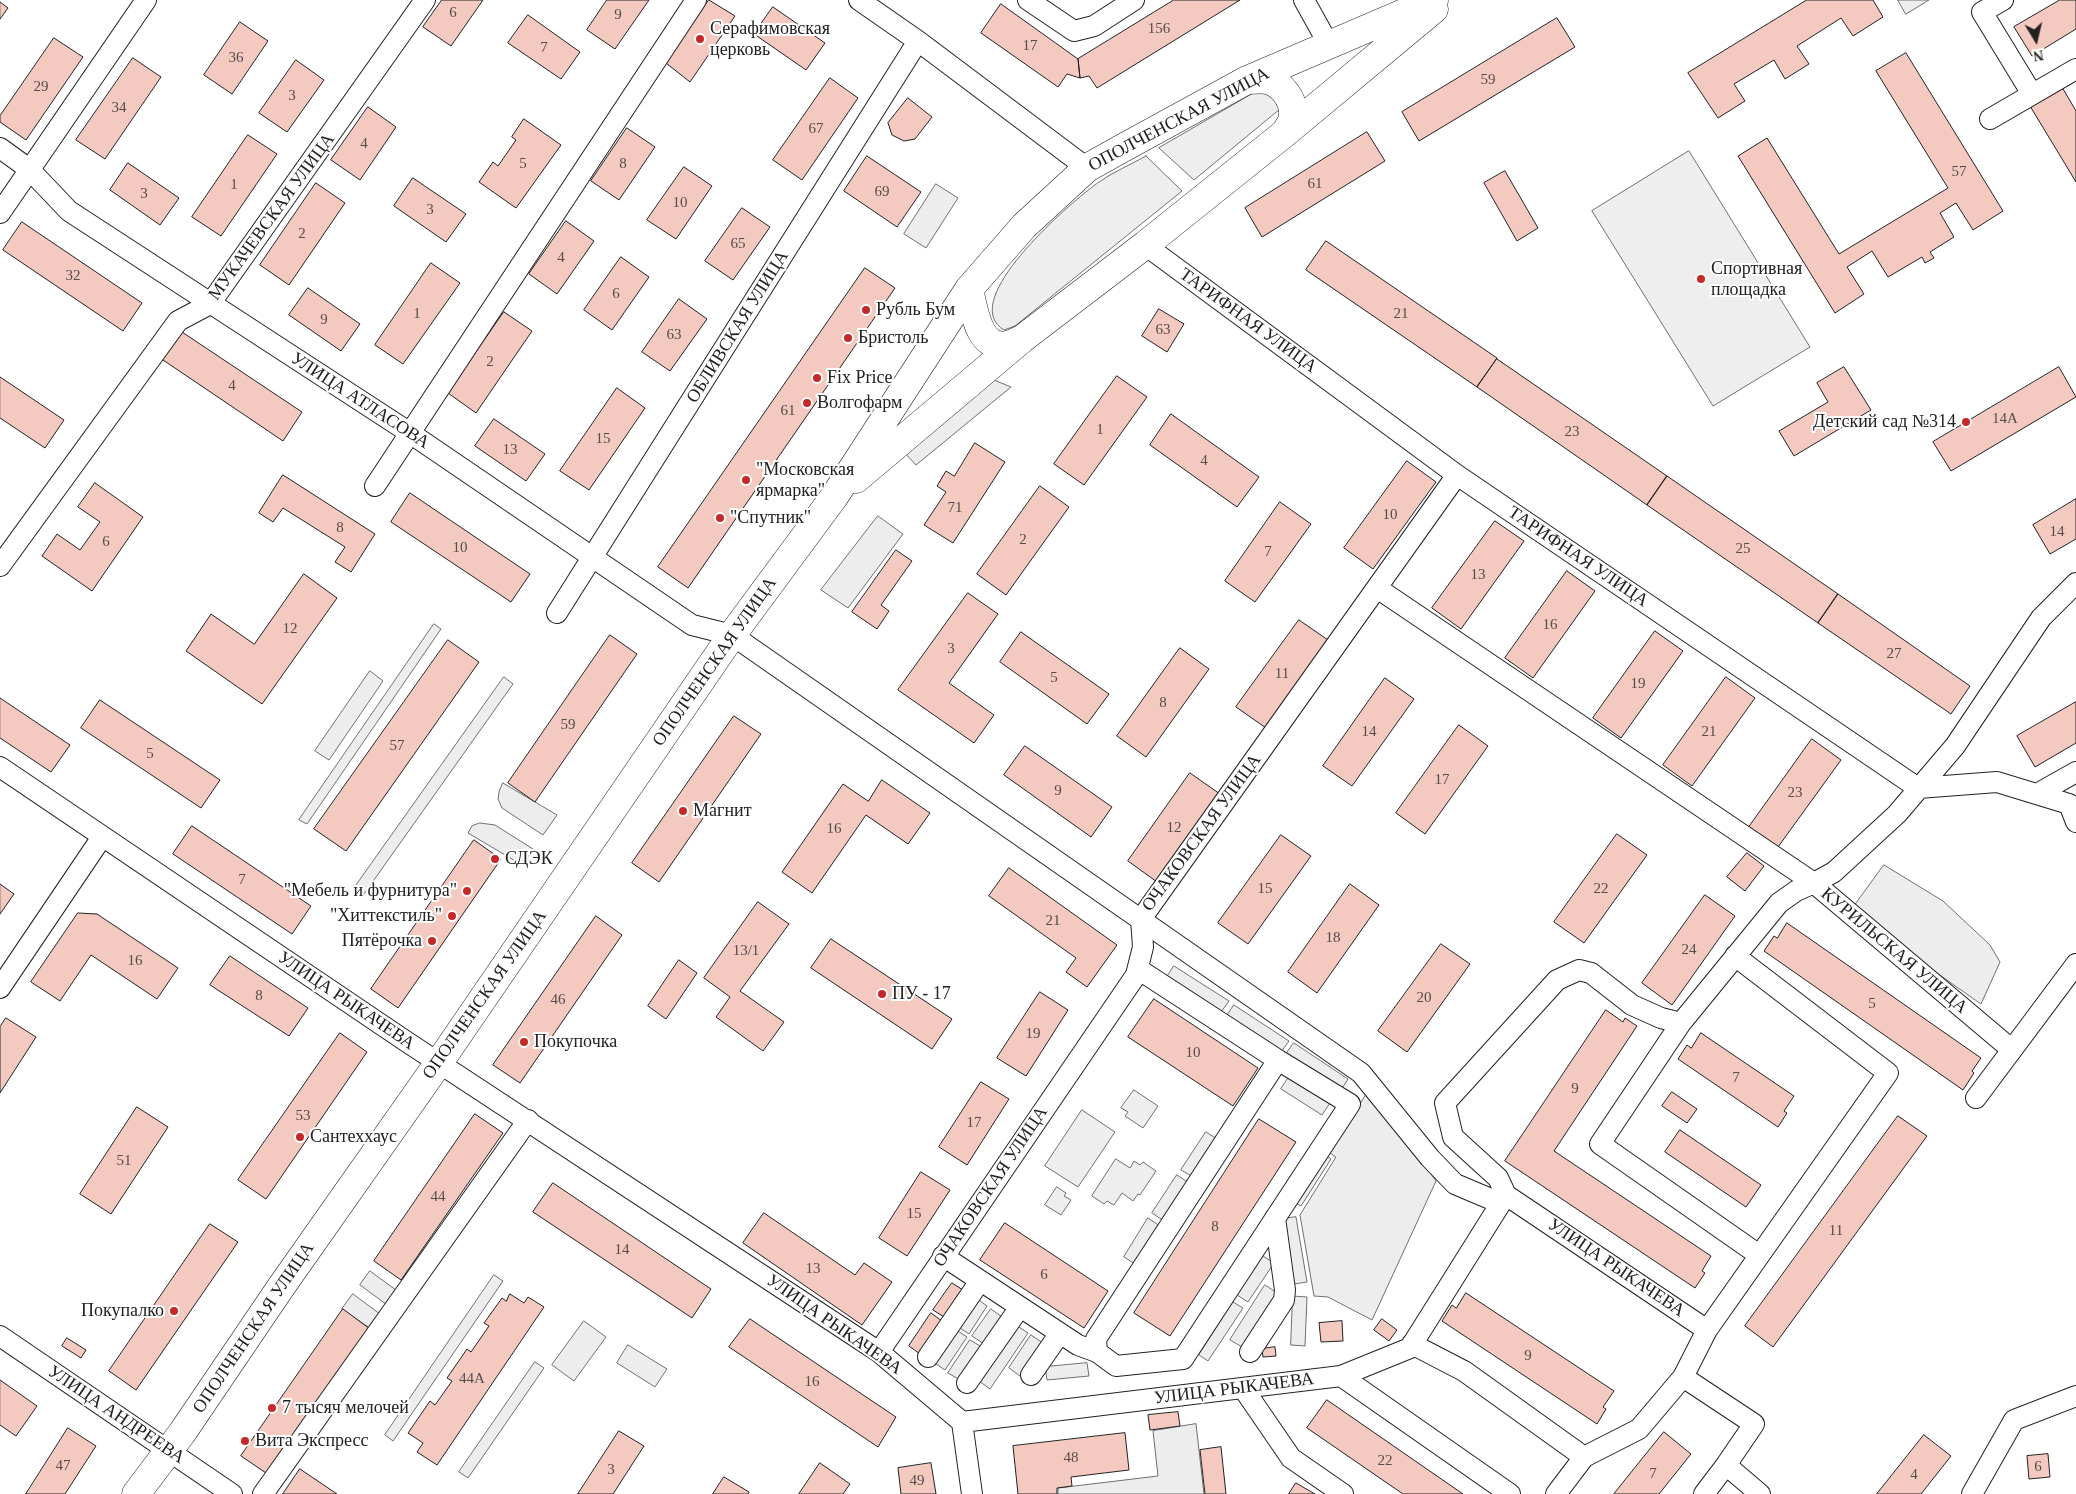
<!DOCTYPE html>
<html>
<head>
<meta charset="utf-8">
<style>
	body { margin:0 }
	#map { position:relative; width:2076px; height:1494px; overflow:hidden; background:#fff; font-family:"Times New Roman",serif }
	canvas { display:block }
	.north { position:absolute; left:2011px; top:15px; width:50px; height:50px; -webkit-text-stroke:4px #fff; paint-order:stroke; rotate:171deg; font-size:14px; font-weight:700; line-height:20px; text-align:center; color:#222 }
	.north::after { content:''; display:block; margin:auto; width:18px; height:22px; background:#222; clip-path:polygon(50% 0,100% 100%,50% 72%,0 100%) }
</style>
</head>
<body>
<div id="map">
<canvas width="2076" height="1494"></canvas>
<div class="north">N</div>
</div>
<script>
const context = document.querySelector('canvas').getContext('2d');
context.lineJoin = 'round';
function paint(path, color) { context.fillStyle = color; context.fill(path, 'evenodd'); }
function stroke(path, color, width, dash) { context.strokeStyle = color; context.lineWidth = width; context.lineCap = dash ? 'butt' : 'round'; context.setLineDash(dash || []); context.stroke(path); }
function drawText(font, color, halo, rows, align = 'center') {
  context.font = font + ' "Times New Roman",serif'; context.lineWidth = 4; context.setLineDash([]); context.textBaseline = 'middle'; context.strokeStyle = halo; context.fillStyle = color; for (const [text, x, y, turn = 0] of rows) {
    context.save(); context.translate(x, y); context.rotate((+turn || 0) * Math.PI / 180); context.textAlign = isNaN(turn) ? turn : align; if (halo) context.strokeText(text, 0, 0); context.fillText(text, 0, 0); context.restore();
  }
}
const green = new Path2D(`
	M1898,0H1929L1906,14Z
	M1259,90L1276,95L1280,109L1194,180L1159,148Z
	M1689,151L1810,347L1713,406L1592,211Z
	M1146,156L1182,191L1015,326L1004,330C955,301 1073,200 1099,182C1113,172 1130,165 1146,156Z
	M1134,1090L1158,1106L1143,1128L1125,1116L1128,1112L1121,1108Z
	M1082,1110L1115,1132L1078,1187L1045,1166Z
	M1116,1159L1130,1168L1134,1161L1140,1165L1143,1162L1156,1171L1140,1195L1138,1194L1133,1201L1122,1193L1114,1205L1107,1201L1104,1204L1092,1196Z
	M1057,1187L1066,1193L1064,1196L1071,1200L1061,1215L1045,1205Z`);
paint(green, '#eee');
stroke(green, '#6f6f6f', 1);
const parking = new Path2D(`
	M936,184L958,198L926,248L904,234Z
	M994,380L1011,387L916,465L904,452Z
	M878,516L903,534L848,608L821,590Z
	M434,624L441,629L307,824L299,820Z
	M370,671L383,681L329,760L315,751Z
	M504,677L513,684L364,894L355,887Z
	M503,783L557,815L543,835L502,808L498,799L499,792Z
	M480,823L495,825L533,849L522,865L468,833L472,826Z
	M1884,865L1943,901L1990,945L2000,962L1981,1004L1850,912Z
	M1174,966L1229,1001L1221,1012L1167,977Z
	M1234,1005L1289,1041L1281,1052L1227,1016Z
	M1294,1043L1348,1079L1341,1090L1286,1054Z
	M1291,1074L1332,1100L1322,1115L1281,1089Z
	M1369,1090L1436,1181L1372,1320L1328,1297L1314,1296L1300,1215L1336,1157L1330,1153Z
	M1206,1132L1217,1139L1193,1177L1181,1170Z
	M1327,1156L1331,1159L1301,1206L1296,1203Z
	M1177,1175L1189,1183L1164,1221L1152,1213Z
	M1296,1217L1307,1282L1294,1284L1283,1219Z
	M1148,1218L1160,1226L1135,1264L1124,1257Z
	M1263,1256L1274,1263L1248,1302L1237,1295Z
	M370,1271L400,1293L390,1307L360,1285Z
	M494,1275L503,1281L393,1441L385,1435Z
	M1265,1285L1279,1294L1244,1348L1230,1340Z
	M353,1294L384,1317L374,1331L342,1309Z
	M1293,1296L1307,1297L1305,1346L1291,1345Z
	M976,1298L987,1306L969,1334L957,1326Z
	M1233,1302L1243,1308L1208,1361L1199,1355Z
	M991,1309L1002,1317L984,1344L972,1336Z
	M584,1321L606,1337L574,1381L552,1365Z
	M1016,1325L1028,1333L990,1389L979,1381Z
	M955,1329L967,1337L945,1370L933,1362Z
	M1031,1335L1043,1343L1020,1376L1009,1368Z
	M970,1340L982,1347L960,1380L948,1373Z
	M628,1345L667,1369L655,1387L617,1363Z
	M535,1362L544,1368L468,1478L459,1472Z
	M1087,1363L1089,1376L1047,1380L1045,1367Z
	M1196,1424L1204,1494H1058V1488L1158,1476L1153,1431Z`);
paint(parking, '#ededed');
stroke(parking, '#6f6f6f', 1);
const building = new Path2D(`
	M442,0H483L451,46L423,27Z
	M607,0H649L615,49L587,30Z
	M709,0L735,16L690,82L666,63Z
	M1174,0H1240L1097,88L1089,76L1080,78L1078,59Z
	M1807,0H1873L1883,17L1853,36L1841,18L1797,46L1809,64L1785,79L1774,60L1734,84L1745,101L1718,118L1688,73Z
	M2060,0H2076V29L2032,56L2014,27Z
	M0,2L8,8L0,19Z
	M1001,4L1078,59L1080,78L1067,74L1058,87L981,33Z
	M773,7L825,43L806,70L754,34Z
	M528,15L580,52L561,79L508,43Z
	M1557,18L1575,47L1419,141L1402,112Z
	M240,22L268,41L232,94L204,75Z
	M54,38L83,57L26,140L0,122V116Z
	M1906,53L2003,211L1973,230L1956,203L1940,213L1954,237L1930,252L1934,258L1925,263L1922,257L1888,277L1872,251L1847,267L1864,294L1835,313L1738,156L1767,138L1839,254L1948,188L1876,71Z
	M133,58L161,77L105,159L76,140Z
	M296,60L324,80L287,132L259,113Z
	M830,78L858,98L802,180L773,160Z
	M2062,87L2076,111V182L2030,106Z
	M908,98L932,117L915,139L904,141L892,135L888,123Z
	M368,107L396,127L360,180L331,160Z
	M524,119L561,145L516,208L479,182L493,162L498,166L516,140L512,137Z
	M627,128L655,147L619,200L591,181Z
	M1367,132L1385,161L1262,237L1245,208Z
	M248,135L277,154L221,236L192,217Z
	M867,156L921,192L897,227L844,191Z
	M128,163L179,198L160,225L110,190Z
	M684,167L712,186L676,239L647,220Z
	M1505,171L1538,228L1517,241L1484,183Z
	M413,178L466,214L446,242L394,206Z
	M316,183L345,203L289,285L260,265Z
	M742,208L770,227L733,280L705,261Z
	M566,221L594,241L557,294L529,274Z
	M22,222L142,303L123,331L3,250Z
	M1326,241L1497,358L1477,387L1306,270Z
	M621,257L649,277L612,330L584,310Z
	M431,263L460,283L403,364L375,345Z
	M865,268L895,288L688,588L658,567Z
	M308,288L360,324L341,351L289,315Z
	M679,299L707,319L670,371L642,352Z
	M1159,309L1184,324L1167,352L1142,336Z
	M504,312L532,331L476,413L448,393Z
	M182,332L302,412L283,441L163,360Z
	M1497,359L1667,476L1647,505L1477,387Z
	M1844,367L1871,410L1794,456L1779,431L1828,402L1817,383Z
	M2059,367L2076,397L1951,471L1933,442Z
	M1117,376L1147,397L1084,485L1054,464Z
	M0,377L64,420L45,448L0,418Z
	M617,388L645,408L589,490L560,471Z
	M1171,414L1259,477L1237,507L1150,445Z
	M494,419L545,454L526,481L475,446Z
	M975,443L1005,462L953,543L924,525L946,492L937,486L946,471L954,476Z
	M1407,461L1436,482L1373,569L1344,548Z
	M283,475L375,534L351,572L335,562L345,547L283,508L273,522L259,513Z
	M1667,476L1838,594L1818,623L1647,505Z
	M95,483L143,517L92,591L42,556L57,534L80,550L100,522L78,507Z
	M1040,486L1069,507L1006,595L977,574Z
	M410,493L530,574L511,602L391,522Z
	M2076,499V539L2050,554L2033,525Z
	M1280,502L1311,524L1255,602L1225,581Z
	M1495,521L1524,541L1461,629L1432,608Z
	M896,550L912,561L881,605L889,611L877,629L852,612Z
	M1567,571L1595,591L1533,678L1505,658Z
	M304,574L337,598L262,704L186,651L211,614L254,644Z
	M968,593L998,614L949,683L994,715L974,743L898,690Z
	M1838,594L1970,686L1951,714L1818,623Z
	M1299,620L1328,640L1266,728L1236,707Z
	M1655,631L1683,651L1621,738L1593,718Z
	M1021,632L1109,694L1087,724L1000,662Z
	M610,635L637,654L535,802L508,783Z
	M448,640L479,662L346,851L314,829Z
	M1180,648L1209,669L1146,757L1117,736Z
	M1726,677L1755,698L1692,786L1663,765Z
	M1385,678L1414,699L1352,786L1323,766Z
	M0,698L70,745L51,772L0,738Z
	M100,700L220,780L201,808L81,728Z
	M2076,702V743L2035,767L2017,736Z
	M734,716L761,734L659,882L632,863Z
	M1459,725L1488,746L1425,834L1396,813Z
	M1812,739L1841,760L1778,847L1749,827Z
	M1025,746L1112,807L1091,837L1004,775Z
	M1190,773L1220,794L1157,882L1128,861Z
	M882,780L930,813L908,844L866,815L812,893L782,872L843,784L868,801Z
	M192,826L311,906L292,934L173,854Z
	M1617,834L1647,855L1584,943L1554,922Z
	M1281,835L1311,856L1248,944L1218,923Z
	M474,840L501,859L398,1008L371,989Z
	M1747,853L1764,866L1745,891L1727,877Z
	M1009,868L1117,945L1087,987L1066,972L1076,958L989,896Z
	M0,884L14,894L0,914Z
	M1350,884L1379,905L1317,993L1288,972Z
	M1705,895L1735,916L1672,1005L1642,983Z
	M758,902L789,924L740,991L784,1022L763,1051L716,1017L730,997L704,978Z
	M78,913L97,914L178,968L157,999L91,955L60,1001L31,982Z
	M596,916L622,935L520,1083L493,1065Z
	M1787,923L1981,1058L1972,1071L1974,1073L1963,1090L1764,951L1774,936L1777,938Z
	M831,939L952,1019L932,1049L811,968Z
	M1441,944L1470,964L1407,1052L1378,1031Z
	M230,956L308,1008L289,1036L210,985Z
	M679,960L697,973L666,1019L648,1006Z
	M1040,992L1068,1010L1026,1076L997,1058Z
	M1154,999L1258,1068L1233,1106L1128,1037Z
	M1606,1010L1623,1022L1625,1018L1637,1026L1554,1151L1711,1256L1702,1271L1705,1273L1695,1288L1505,1161Z
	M6,1018L36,1037L0,1093V1027Z
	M340,1033L367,1052L266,1199L238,1180Z
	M1701,1033L1794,1096L1784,1111L1787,1113L1778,1127L1678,1059L1687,1045L1691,1048Z
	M981,1082L1009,1099L967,1165L939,1147Z
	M1672,1092L1697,1109L1687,1123L1662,1106Z
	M137,1107L168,1127L111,1214L80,1194Z
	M475,1114L503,1133L401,1280L374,1261Z
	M1898,1116L1927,1136L1773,1347L1745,1326Z
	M1259,1119L1296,1142L1170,1336L1134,1313Z
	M1680,1130L1761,1185L1746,1207L1665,1152Z
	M921,1172L950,1190L907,1256L879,1238Z
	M553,1183L711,1289L692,1318L533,1212Z
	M764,1213L855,1275L864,1263L892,1282L862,1325L743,1243Z
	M1005,1223L1108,1291L1084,1328L980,1260Z
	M210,1224L238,1242L136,1390L109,1371Z
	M952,1283L963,1290L944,1317L933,1310Z
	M1466,1293L1614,1391L1603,1407L1606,1409L1597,1424L1442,1321L1452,1305L1456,1308Z
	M510,1294L524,1303L528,1297L544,1307L437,1465L417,1452L423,1443L408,1433L430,1401L435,1405L452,1381L447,1378L467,1349L471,1352L489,1326L484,1323L502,1298L506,1301Z
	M343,1309L370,1329L269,1475L241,1456Z
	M931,1313L942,1321L920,1354L909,1346Z
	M750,1319L896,1417L878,1447L729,1347Z
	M1382,1319L1397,1330L1389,1341L1374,1330Z
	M1342,1321L1343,1341L1321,1342L1319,1323Z
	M67,1338L86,1350L81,1358L62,1346Z
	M1275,1347L1276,1356L1263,1357L1262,1349Z
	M0,1380L37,1406L16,1436L0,1425Z
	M1327,1400L1463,1494H1403L1307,1428Z
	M1178,1412L1180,1426L1150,1430L1148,1415Z
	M68,1428L96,1446L65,1494H26Z
	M619,1431L644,1446L613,1494H578Z
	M1664,1432L1691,1454L1659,1494H1614Z
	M1125,1433L1129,1470L1071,1477L1072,1486L1057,1488V1494H1018L1013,1446Z
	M1924,1435L1951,1456L1921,1494H1877Z
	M1221,1447L1226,1494H1205L1200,1450Z
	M2048,1454L2050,1477L2029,1479L2027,1456Z
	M820,1463L850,1484L843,1494H799Z
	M931,1463L936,1494H901L898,1468Z
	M300,1469L337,1494H283Z
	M724,1477L749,1492L748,1494H713Z
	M1296,1483L1315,1494H1289Z`);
paint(building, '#f3c9c0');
stroke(building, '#222', 1);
const minor = new Path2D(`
	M859,0L918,41L1087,168
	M1028,0L1074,31L1094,26L1134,0
	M1304,0L1329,45
	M2003,0L1982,12L2032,94
	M1990,119L2076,69
	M0,148L29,169L69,211L410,433L692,625L732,635L1361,1073L1430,1158L1455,1184L1500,1203L1506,1195L1498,1178L1453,1137L1445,1103L1557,980L1579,970L1591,973L1632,1005L1661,1018L1681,1023L1779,903L1796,891L1814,883L2011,1049
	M0,213L146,0
	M1145,245L1457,475L1918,788L1997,782L2069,804L2076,822
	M375,486L696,0
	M0,566L178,321L210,304L425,0
	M1377,588L1814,883L1834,872L1897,814L1955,746L2041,618L2076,583
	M557,613L918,41
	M0,767L407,1042L879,1352L962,1422L1341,1376L1410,1348L1506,1195L1707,1330L1683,1377
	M2037,794L2076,772
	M1138,969L1278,1060L1096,1339L1097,1352L1116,1366L1183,1359L1350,1104L1278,1060
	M0,988L102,837
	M1681,1023L1600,1144L1759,1255
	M1976,1098L2076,964
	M943,1256L1078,1345L1097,1352
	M1707,1330L1888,1073L1735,956
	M0,1336L232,1494
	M1412,1344L1464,1371L1584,1457
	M879,1352L1136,975L1143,947L1141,919L1457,475
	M1250,1352L1284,1300L1285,1290L1275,1218
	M928,1357L980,1281
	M1031,1375L1060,1333
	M1341,1376L1510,1494
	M967,1383L1020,1307
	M1243,1388L1291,1458L1343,1494
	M962,1422L972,1494
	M1726,1465L1760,1494
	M263,1494L528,1120
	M1556,1494L1584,1457L1639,1429L1683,1377L1754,1424L1726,1465L1704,1494
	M1972,1494L2014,1420L2076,1396`);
const highway = new Path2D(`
	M1247,80C1253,80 1261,79 1267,80C1282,83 1294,100 1293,115C1293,121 1288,128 1285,133
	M969,289C974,309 978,350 1007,345C1012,344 1018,341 1022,339
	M856,479L1022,339L1145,245L1285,133L1434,9
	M136,1494L182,1433L281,1287L447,1051L732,635L834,497L969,289L1024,226L1087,168L1121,149L1247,80L1434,0`);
stroke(minor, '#222', 22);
stroke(highway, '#222', 29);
stroke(minor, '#fff', 20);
stroke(highway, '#fff', 28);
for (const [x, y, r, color] of [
	[700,39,5,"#c62828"],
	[1701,279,5,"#c62828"],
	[866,310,5,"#c62828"],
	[848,338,5,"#c62828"],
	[817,378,5,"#c62828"],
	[807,403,5,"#c62828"],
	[1966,422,5,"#c62828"],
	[746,480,5,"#c62828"],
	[720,518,5,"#c62828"],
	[683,811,5,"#c62828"],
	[495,859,5,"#c62828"],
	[467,891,5,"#c62828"],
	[452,916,5,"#c62828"],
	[432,941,5,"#c62828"],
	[882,994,5,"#c62828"],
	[524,1042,5,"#c62828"],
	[300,1137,5,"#c62828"],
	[174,1311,5,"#c62828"],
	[272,1408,5,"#c62828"],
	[245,1441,5,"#c62828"]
]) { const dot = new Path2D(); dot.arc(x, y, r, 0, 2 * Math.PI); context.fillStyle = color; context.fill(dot); stroke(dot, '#fff', 2); }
drawText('15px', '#564c4a', null, [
	["6",453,13],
	["9",618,15],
	["156",1159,29],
	["17",1030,46],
	["7",544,48],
	["36",236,58],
	["59",1488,80],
	["29",41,87],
	["3",292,96],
	["34",119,108],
	["67",816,129],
	["4",364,144],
	["5",523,164],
	["8",623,164],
	["57",1959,172],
	["61",1315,184],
	["1",234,185],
	["69",882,192],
	["3",144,194],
	["10",680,203],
	["3",430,210],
	["2",302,234],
	["65",738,244],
	["4",561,258],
	["32",73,276],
	["6",616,294],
	["1",417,314],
	["21",1401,314],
	["9",324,320],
	["63",1163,330],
	["63",674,335],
	["2",490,362],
	["4",232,386],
	["61",788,411],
	["14А",2005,419],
	["1",1100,430],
	["23",1572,432],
	["15",603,439],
	["13",510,450],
	["4",1204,461],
	["71",955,508],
	["10",1390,515],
	["8",340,528],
	["14",2057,532],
	["2",1023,540],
	["6",106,542],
	["10",460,548],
	["25",1743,549],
	["7",1268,552],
	["13",1478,575],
	["16",1550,625],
	["12",290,629],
	["3",951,649],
	["27",1894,654],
	["11",1282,674],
	["5",1054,678],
	["19",1638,684],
	["8",1163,703],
	["59",568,725],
	["14",1369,732],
	["21",1709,732],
	["57",397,746],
	["5",150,754],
	["17",1442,780],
	["9",1058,791],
	["23",1795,793],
	["12",1174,828],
	["16",834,829],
	["7",242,880],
	["15",1265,889],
	["22",1601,889],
	["21",1053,921],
	["18",1333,938],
	["24",1689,950],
	["13/1",746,951],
	["16",135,961],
	["8",259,996],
	["20",1424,998],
	["46",558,1000],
	["5",1872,1004],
	["19",1033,1034],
	["10",1193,1053],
	["7",1736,1078],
	["9",1575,1089],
	["53",303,1116],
	["17",974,1123],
	["51",124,1161],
	["44",438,1197],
	["15",914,1214],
	["8",1215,1227],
	["11",1836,1231],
	["14",622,1250],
	["13",813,1269],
	["6",1044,1275],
	["9",1528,1356],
	["44А",472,1379],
	["16",812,1382],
	["48",1071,1458],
	["22",1385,1461],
	["47",63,1466],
	["6",2038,1467],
	["3",611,1470],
	["7",1653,1474],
	["4",1914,1475],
	["49",917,1481]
]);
drawText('18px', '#222', '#fff', [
	["Серафимовская",710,29],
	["церковь",710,50],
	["Спортивная",1711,269],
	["площадка",1711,290],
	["Рубль Бум",876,310],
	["Бристоль",858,338],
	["Fix Price",827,378],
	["Волгофарм",817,403],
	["Детский сад №314",1956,422,"right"],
	["\"Московская",756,470],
	["ярмарка\"",756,491],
	["\"Спутник\"",730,518],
	["Магнит",693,811],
	["СДЭК",505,859],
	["\"Мебель и фурнитура\"",457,891,"right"],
	["\"Хиттекстиль\"",442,916,"right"],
	["Пятёрочка",422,941,"right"],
	["ПУ - 17",892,994],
	["Покупочка",534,1042],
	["Сантеххаус",310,1137],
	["Покупалко",164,1311,"right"],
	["7 тысяч мелочей",282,1408],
	["Вита Экспресс",255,1441]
], 'left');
drawText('18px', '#222', '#fff', [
	["ОПОЛЧЕНСКАЯ УЛИЦА",1179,120,-28],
	["МУКАЧЕВСКАЯ УЛИЦА",272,217,-54],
	["ТАРИФНАЯ УЛИЦА",1248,321,36],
	["ОБЛИВСКАЯ УЛИЦА",738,327,-58],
	["УЛИЦА АТЛАСОВА",360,401,33],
	["ТАРИФНАЯ УЛИЦА",1578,557,34],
	["ОПОЛЧЕНСКАЯ УЛИЦА",715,662,-55],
	["ОЧАКОВСКАЯ УЛИЦА",1202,833,-54],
	["КУРИЛЬСКАЯ УЛИЦА",1894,951,40],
	["ОПОЛЧЕНСКАЯ УЛИЦА",485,995,-55],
	["УЛИЦА РЫКАЧЕВА",346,1001,34],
	["ОЧАКОВСКАЯ УЛИЦА",991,1187,-56],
	["УЛИЦА РЫКАЧЕВА",1616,1268,34],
	["УЛИЦА РЫКАЧЕВА",834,1325,35],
	["ОПОЛЧЕНСКАЯ УЛИЦА",254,1328,-56],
	["УЛИЦА РЫКАЧЕВА",1234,1389,-7],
	["УЛИЦА АНДРЕЕВА",116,1415,34]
]);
</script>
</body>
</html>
